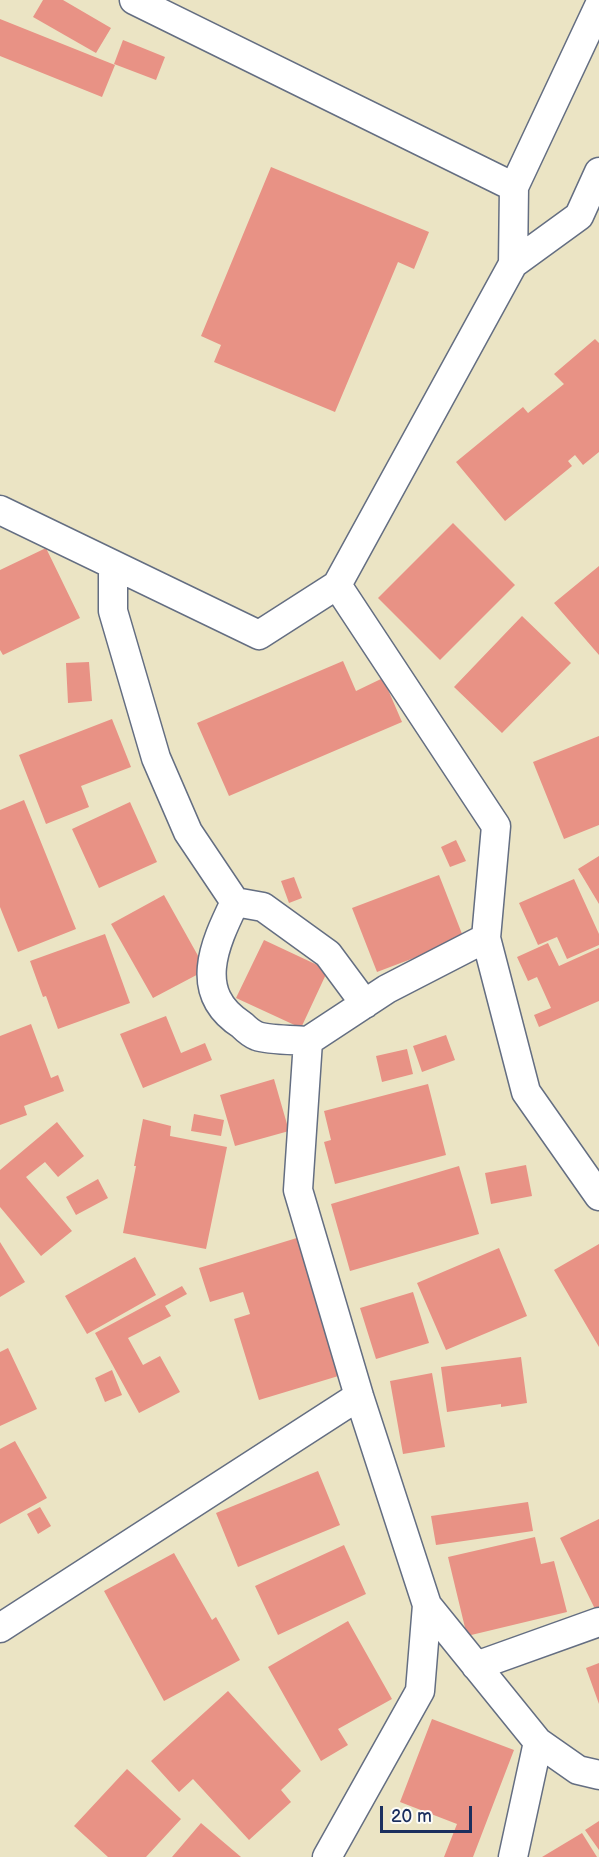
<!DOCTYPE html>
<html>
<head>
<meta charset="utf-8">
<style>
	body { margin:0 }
	#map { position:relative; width:599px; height:1857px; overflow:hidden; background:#ebe4c4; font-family:"Balsamiq Sans",sans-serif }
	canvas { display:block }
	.scale { position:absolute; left:380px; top:1806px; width:92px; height:27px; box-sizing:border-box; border:3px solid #1b2f5e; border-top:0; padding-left:8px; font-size:18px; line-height:21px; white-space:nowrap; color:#1b2f5e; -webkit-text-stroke:4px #fdfcf7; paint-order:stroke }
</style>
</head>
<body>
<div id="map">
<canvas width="599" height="1857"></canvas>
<div class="scale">20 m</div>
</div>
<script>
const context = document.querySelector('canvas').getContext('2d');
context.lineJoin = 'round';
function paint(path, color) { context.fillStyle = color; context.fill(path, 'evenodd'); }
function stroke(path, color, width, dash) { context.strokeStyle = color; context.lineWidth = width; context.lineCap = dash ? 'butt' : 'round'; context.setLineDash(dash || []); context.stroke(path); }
paint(new Path2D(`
	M43,0H63L111,28L96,53L33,17Z
	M0,19L115,65L102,97L0,56Z
	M123,40L165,57L156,80L114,64Z
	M271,167L429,232L414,269L398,262L335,412L214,362L221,345L201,336Z
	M595,339L599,343V452L583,465L575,455L568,461L572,466L505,521L456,462L523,407L528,413L564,384L554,374Z
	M453,523L515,585L440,660L378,598Z
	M46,548L80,618L3,655L0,650V570Z
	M599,566V655L554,603Z
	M522,616L571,663L502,733L454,687Z
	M343,661L356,691L383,678L402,722L229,796L197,723Z
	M89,662L92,701L68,703L66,663Z
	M112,719L131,767L81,786L89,807L46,824L19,755Z
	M599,736V825L564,839L533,762Z
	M24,800L76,929L18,952L0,907V810Z
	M130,802L157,862L99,888L72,829Z
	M456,840L466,861L450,867L441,847Z
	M599,856V904L578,869Z
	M439,875L464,939L377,972L352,908Z
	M294,877L302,898L289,903L281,881Z
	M574,879L599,934V945L567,959L557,937L538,945L519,903Z
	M164,895L206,970L153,998L111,924Z
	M105,934L130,1003L58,1029L46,996L43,997L30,961Z
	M264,940L328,970L301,1028L236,998Z
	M548,943L559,966L599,948V1001L539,1027L534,1015L551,1008L537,977L528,981L517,957Z
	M166,1016L181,1053L205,1043L212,1060L143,1088L120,1034Z
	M31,1024L51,1078L58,1075L64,1091L24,1106L27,1115L0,1125V1036Z
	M446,1035L455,1060L422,1072L413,1046Z
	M407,1049L413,1074L382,1082L376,1056Z
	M274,1079L289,1131L235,1146L220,1095Z
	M428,1084L446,1155L335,1184L324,1142L331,1140L324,1111Z
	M194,1114L224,1120L221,1136L191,1131Z
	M143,1119L171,1126L170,1136L227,1147L206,1249L123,1233L136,1166H134Z
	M57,1122L84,1156L58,1177L45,1162L26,1177L72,1231L41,1256L0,1207V1170Z
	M526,1165L532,1196L491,1204L485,1173Z
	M459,1166L479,1234L350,1271L331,1204Z
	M98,1179L108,1198L76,1215L66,1197Z
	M300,1237L345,1374L259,1400L234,1319L250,1314L243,1292L210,1302L199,1268Z
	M0,1242L25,1282L0,1297Z
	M599,1244V1347L554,1270Z
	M499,1248L527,1316L446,1350L417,1283Z
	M135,1257L156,1295L87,1334L65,1296Z
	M182,1286L187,1294L165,1306L171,1316L128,1338L143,1365L160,1356L180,1392L139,1413L95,1333Z
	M413,1292L429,1343L376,1359L360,1308Z
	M8,1348L37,1409L0,1426V1352Z
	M521,1357L527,1403L501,1407V1404L447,1412L441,1367Z
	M112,1370L122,1395L105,1402L95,1378Z
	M432,1373L445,1447L403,1454L390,1381Z
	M15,1441L47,1498L0,1524V1449Z
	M318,1471L340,1525L238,1567L216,1513Z
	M528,1502L533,1531L436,1545L431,1516Z
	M40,1507L51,1526L38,1534L27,1514Z
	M599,1519V1607L595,1609L560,1538Z
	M535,1537L541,1564L554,1561L567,1612L467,1636L448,1557Z
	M344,1545L366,1594L278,1635L255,1586Z
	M174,1553L212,1620L216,1617L240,1660L164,1701L104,1591Z
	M348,1621L392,1699L338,1729L348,1745L321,1761L268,1667Z
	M599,1663V1704L586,1668Z
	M228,1691L301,1771L281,1790L291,1802L249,1840L193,1779L179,1792L151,1761Z
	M432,1719L514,1750L473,1857H444L457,1824L400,1802Z
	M127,1769L181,1819L146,1857H108L74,1826Z
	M599,1821V1850L585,1830Z
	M201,1823L241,1857H172Z
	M582,1833L597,1857H542Z`), '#e89285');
const minor = new Path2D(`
	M134,0L514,187L513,264
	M514,187L599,6
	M0,510L259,635L337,585L513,264L579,216L599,172
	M113,565V611L156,758L188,832L235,902L263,907L328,954L365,1004
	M337,585L496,826L486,938L387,989L308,1041L298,1190L359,1396L427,1605L538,1742
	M235,902C214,945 192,993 242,1025C246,1029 252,1034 257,1036C268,1040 295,1040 308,1041
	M486,938L526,1092L599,1196
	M0,1628L359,1396
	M476,1666L599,1622
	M327,1857L420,1691L427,1605
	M513,1857L538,1742L578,1770L599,1775`);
stroke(minor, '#646e82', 31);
stroke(minor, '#fff', 28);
</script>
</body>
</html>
